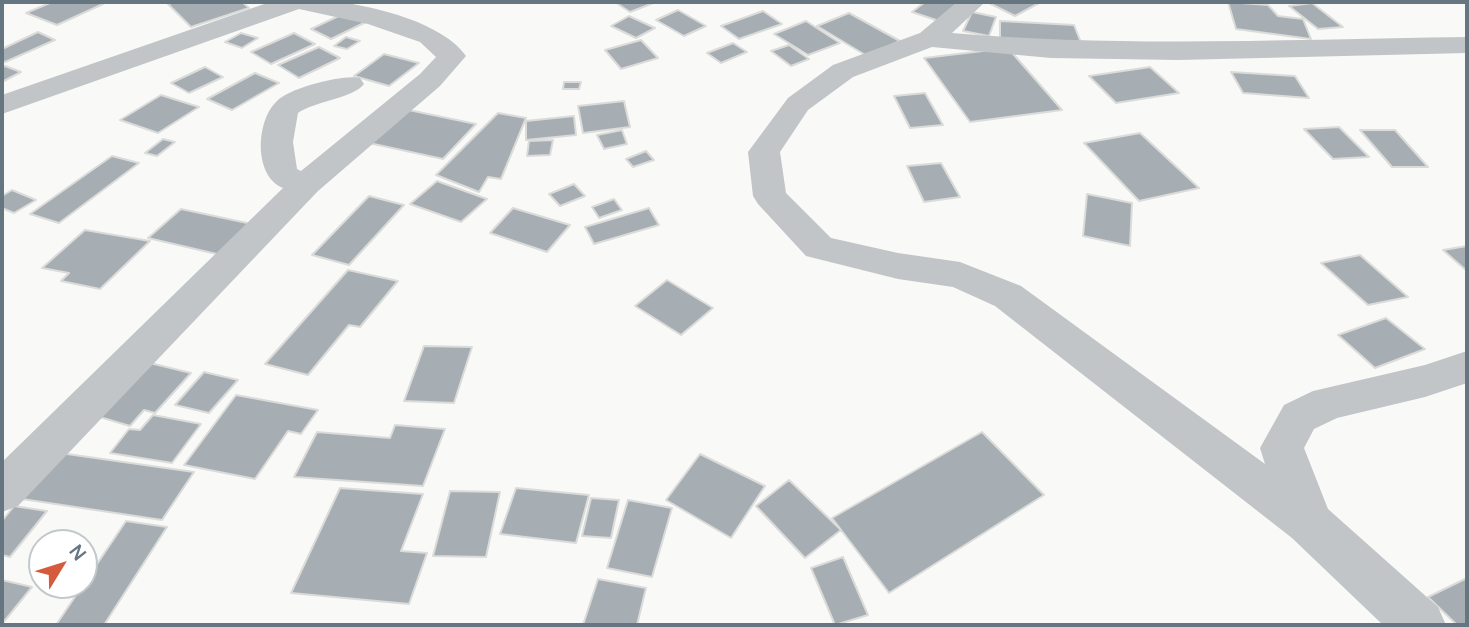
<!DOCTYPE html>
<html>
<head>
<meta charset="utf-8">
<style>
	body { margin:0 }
	#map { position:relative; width:1469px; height:627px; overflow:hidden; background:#f9f9f7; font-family:Manrope,sans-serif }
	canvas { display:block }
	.frame { position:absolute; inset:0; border:4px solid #667680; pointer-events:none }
	.north { position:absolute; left:28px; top:529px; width:70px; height:70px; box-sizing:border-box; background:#fff; border:2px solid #c2c8cc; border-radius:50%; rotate:52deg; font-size:19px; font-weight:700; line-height:28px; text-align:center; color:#667680 }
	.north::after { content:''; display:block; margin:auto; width:24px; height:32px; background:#d55b3c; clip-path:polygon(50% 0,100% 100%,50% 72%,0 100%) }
</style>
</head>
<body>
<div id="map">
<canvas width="1469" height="627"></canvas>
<div class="frame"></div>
<div class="north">N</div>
</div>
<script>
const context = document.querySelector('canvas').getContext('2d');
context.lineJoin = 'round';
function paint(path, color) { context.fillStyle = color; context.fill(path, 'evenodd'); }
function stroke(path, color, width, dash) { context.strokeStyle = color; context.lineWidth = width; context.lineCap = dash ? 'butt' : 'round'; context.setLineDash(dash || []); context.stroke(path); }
const building = new Path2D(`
	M52,2H97L103,4L57,25L26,13Z
	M176,2H242L249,8L191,27L168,4Z
	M615,2H656L630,12Z
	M925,2H959L963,3L939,21L912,12Z
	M987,2H1041L1015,16Z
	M1228,2L1268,5L1278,16L1303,19L1311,39L1236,29Z
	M1312,3L1343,27L1318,29L1289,6Z
	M678,10L706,26L684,36L656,20Z
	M763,11L782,24L739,39L721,26Z
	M972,12L996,17L989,36L963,31Z
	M345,13L366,22L331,39L311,29Z
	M849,13L900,41L867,56L817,26Z
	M629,16L655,28L636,38L611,26Z
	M806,21L840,43L808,55L774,34Z
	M1000,21L1074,25L1082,45L1000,38Z
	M38,32L55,40L5,62L2,61V49Z
	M241,33L258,38L242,48L225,42Z
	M294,33L315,44L271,64L251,52Z
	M346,37L360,41L347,49L334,46Z
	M641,40L658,58L621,69L605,50Z
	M733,43L747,52L721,63L707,53Z
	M789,45L809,59L791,66L771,51Z
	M319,47L340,58L299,78L278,65Z
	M1008,48L1062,110L970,122L924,58Z
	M384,54L419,63L389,86L354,76Z
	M5,66L21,72L2,82V67Z
	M205,67L223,77L189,93L171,83Z
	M1150,67L1179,93L1116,103L1089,76Z
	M1231,72L1295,76L1309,98L1243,93Z
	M255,73L279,83L232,110L207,99Z
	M564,82H581L579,89H563Z
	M925,93L943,125L910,128L894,96Z
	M161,95L199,107L158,133L120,120Z
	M624,101L630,127L583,133L578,106Z
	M404,109L476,124L443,159L369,143Z
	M498,113L526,118L501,179L488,177L479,192L436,175Z
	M574,116L576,135L526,140V121Z
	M1339,127L1369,157L1333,159L1304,129Z
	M622,130L627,144L604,149L597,135Z
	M1360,130H1395L1428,167H1392Z
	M1140,133L1199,188L1139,201L1084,143Z
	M163,139L175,142L157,156L145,153Z
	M553,140L550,155L527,156L529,141Z
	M646,151L654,160L633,167L626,159Z
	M112,156L139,163L59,223L30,214Z
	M941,163L960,197L924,202L907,166Z
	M437,181L487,199L461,222L410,204Z
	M574,184L585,196L560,206L549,194Z
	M12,190L36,200L14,213L2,208V196Z
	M1087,194L1132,203L1130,246L1083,236Z
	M369,196L404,205L349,265L312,255Z
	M614,199L622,210L599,218L592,207Z
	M513,208L570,225L547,252L490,233Z
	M649,208L659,225L594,244L585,227Z
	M181,209L252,224L221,255L148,238Z
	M85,230L150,241L100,289L61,281L69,273L42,268Z
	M1467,246V271L1443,250Z
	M1360,255L1408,297L1368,305L1321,263Z
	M348,270L398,281L360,327L349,325L308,375L265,364Z
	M667,280L713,308L681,335L635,306Z
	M1386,318L1425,349L1375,368L1338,335Z
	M424,346L472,347L454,403L404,401Z
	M146,362L191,373L155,413L144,410L130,426L93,415Z
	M204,372L238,380L209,413L175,405Z
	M236,395L318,410L301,434L288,431L255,479L184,465Z
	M153,415L201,424L172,463L110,453L129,429L140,430Z
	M395,425L445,429L423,486L294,477L317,432L390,438Z
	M982,432L1044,495L889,593L832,518Z
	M60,453L194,472L162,520L22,499Z
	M700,454L765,486L731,538L666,500Z
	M789,480L841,530L805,558L756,506Z
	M340,488L423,494L401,551L427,553L409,604L291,593Z
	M516,488L589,495L576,543L500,534Z
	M450,491L500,492L486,557L433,556Z
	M591,498L619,500L611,538L582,536Z
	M628,500L672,508L652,577L607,568Z
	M14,506L47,511L10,557L2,555V521Z
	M126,521L167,527L104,625H56Z
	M843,557L868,615L835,625L811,568Z
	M1467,578V625H1457L1428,597Z
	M598,579L646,588L637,625H583Z
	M2,580L32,587L2,624Z`);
paint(building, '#a6aeb4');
stroke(building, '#dbdbda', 2);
paint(new Path2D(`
	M270,2C292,2 315,0 337,2C375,6 443,23 466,56L440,86L318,191L18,506L2,512V462L283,188C253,176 256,120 277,101C289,88 344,74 360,78L364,84C354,98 315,101 298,113L293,142L297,169L301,171L420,74L436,57L420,42L368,24L299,9L2,114V95Z
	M957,2H985L952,33C1126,48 1293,39 1467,37V53L1179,60L1051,58L932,47L853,77L808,110L780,152L786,193L831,238L898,253L960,262L1021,286L1265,464L1260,448L1284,405L1313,391L1425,365L1467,351V383L1425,397L1337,418L1314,429L1304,448L1328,509L1438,607L1446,625H1383L1292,538L995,306L953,287L898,279L806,256L758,204L753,196L748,152L788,98L833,65L920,33Z`), '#c1c5c8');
</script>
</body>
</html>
